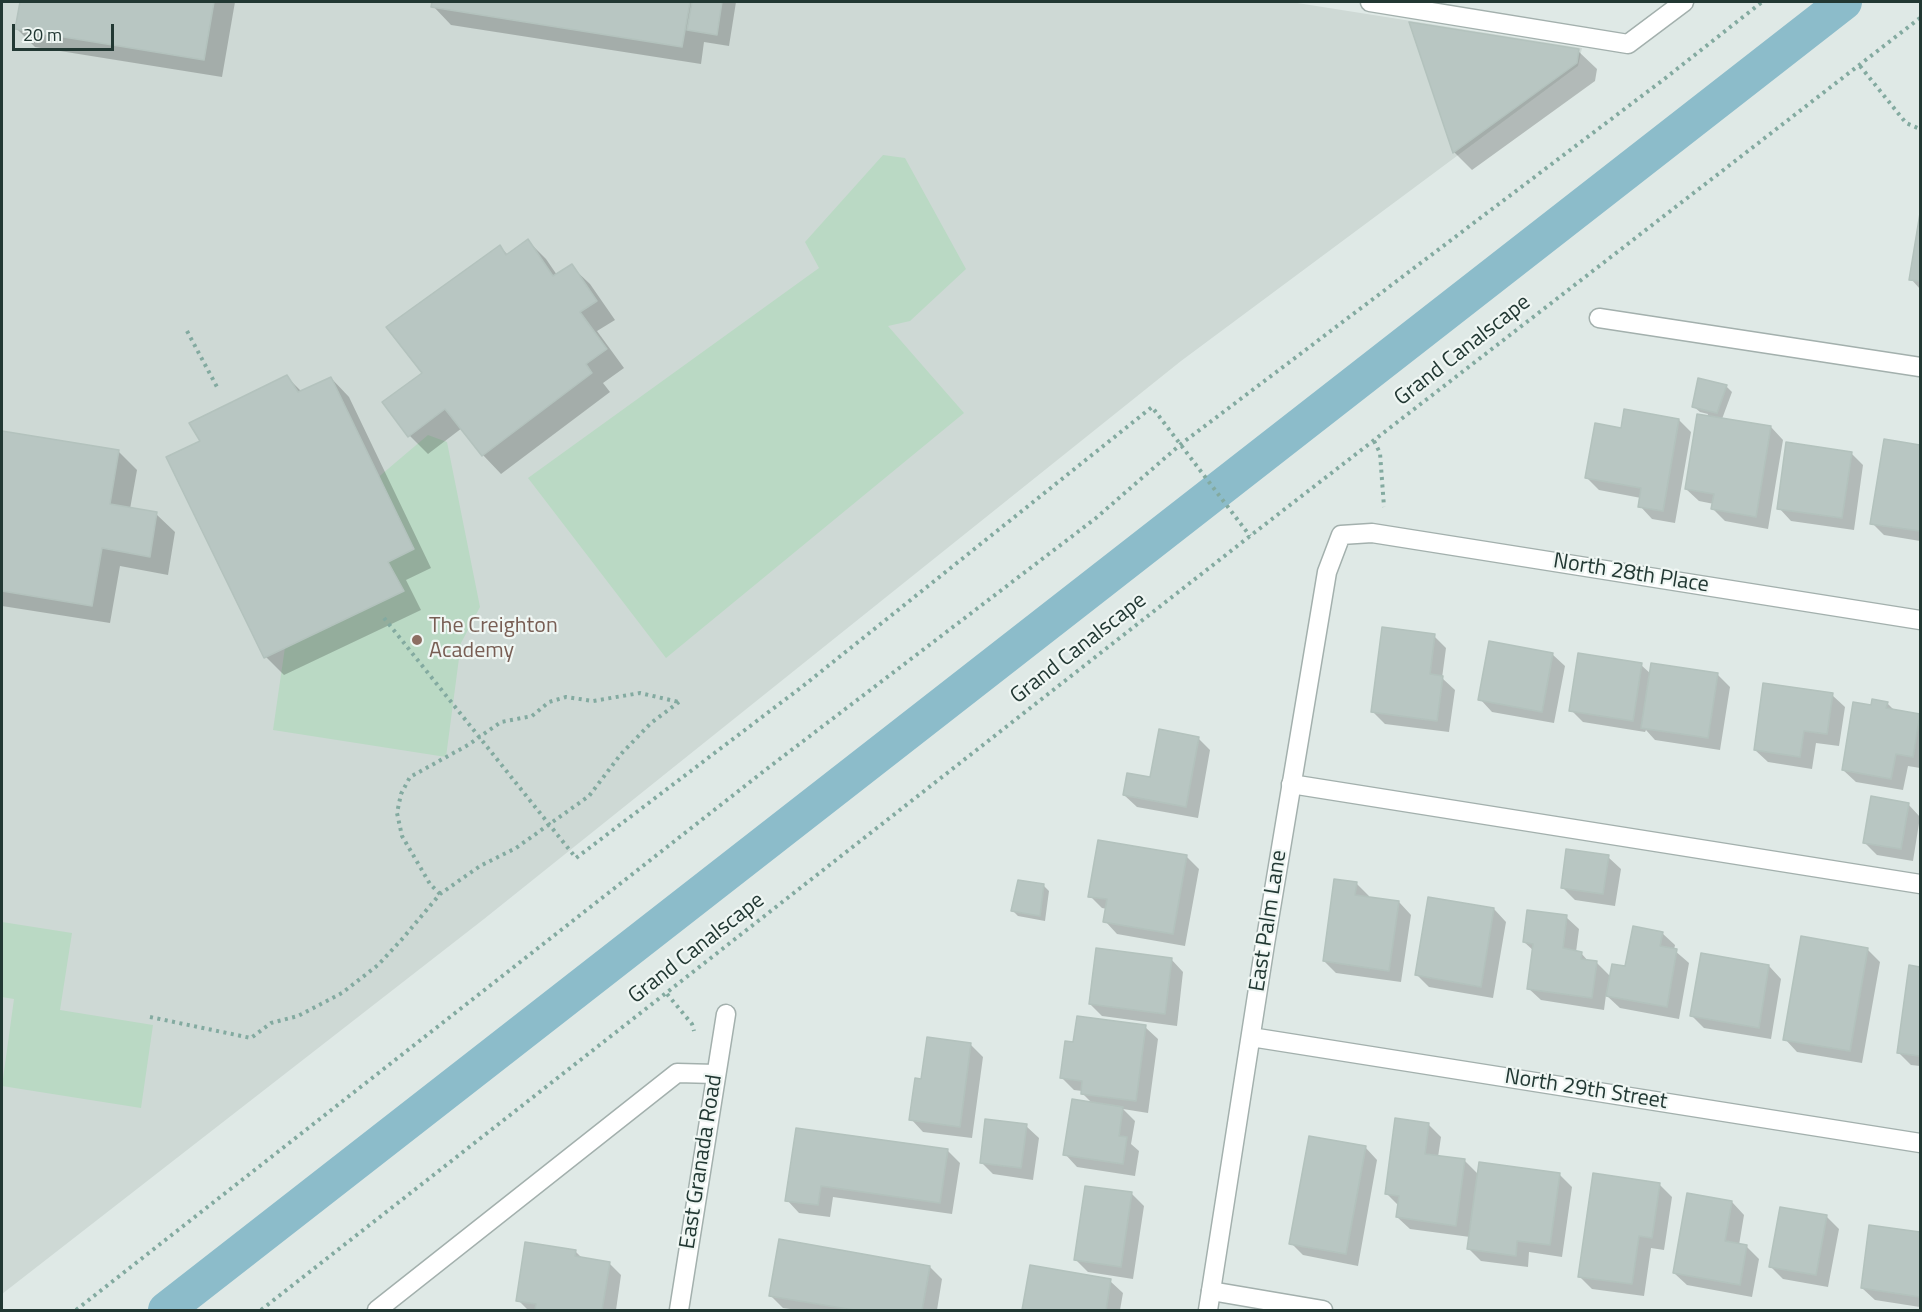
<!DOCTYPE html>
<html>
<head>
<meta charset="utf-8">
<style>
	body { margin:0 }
	#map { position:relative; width:1922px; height:1312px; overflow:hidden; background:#dfe9e6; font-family:"Titillium Web",sans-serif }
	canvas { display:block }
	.frame { position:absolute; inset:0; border:3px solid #223833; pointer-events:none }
	.scale { position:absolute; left:12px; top:24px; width:102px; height:27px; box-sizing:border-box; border:3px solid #223833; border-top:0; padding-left:8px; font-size:18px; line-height:21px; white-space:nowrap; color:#223833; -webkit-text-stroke:4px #eff6f3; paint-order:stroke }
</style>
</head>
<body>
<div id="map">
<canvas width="1922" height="1312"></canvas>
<div class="frame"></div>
<div class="scale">20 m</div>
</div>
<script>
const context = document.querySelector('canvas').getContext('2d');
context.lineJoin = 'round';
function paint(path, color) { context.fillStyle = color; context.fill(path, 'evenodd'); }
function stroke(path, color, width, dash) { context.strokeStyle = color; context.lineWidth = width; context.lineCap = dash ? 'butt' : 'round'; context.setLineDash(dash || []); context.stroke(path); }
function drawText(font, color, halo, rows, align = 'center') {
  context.font = font + ' "Titillium Web",sans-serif'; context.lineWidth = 4.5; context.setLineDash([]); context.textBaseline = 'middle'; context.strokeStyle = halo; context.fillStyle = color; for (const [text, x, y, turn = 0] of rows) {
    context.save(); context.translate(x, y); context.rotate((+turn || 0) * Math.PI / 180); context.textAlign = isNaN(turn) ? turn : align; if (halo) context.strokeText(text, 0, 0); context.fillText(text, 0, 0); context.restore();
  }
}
paint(new Path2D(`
	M2,2H1291L1582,48L1578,66L1181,361L484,919L2,1294Z`), '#ced9d5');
paint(new Path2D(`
	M883,155L905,158L966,269L910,321L888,326L964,413L666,658L528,478L819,268L805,242Z
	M428,435L447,442L480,607L461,643L446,757L273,730L295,578L349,502Z
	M2,922L72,933L60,1010L153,1025L141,1108L2,1086L14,999L2,997Z`), '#bad9c4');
paint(new Path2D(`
	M21,2H235L222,77L35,47L17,29Z
	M434,2H736L729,46L704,42L701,64L451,25L433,6Z
	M1578,51L1597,69L1595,81L1472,170L1454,152Z
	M1920,222V289L1911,279Z
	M528,241L546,259L557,275L571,266L590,284L615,320L597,331L624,368L603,383L610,392L501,474L483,455L462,428L428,454L410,436L384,402L424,373L500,247L508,255Z
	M287,377L302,392L331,378L349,397L431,568L406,580L421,610L284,675L266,657L202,441Z
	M1726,386L1732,392L1722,419L1771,427L1783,440L1768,529L1725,521L1713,509L1714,504L1699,501L1686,489L1708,414L1700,412L1694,407Z
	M1679,420L1691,432L1675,523L1652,519L1640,506L1641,498L1599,490L1587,478L1622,430Z
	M2,432L118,451L137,470L130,509L156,514L175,532L168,575L120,566L110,623L2,606Z
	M1885,441L1920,447V541L1884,535L1872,523Z
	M1851,453L1863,465L1854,530L1791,521L1779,508Z
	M1434,636L1446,648L1442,678L1455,690L1449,732L1385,724L1372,711Z
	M1552,654L1565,666L1554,723L1492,712L1480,699Z
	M1641,665L1651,674L1718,675L1730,687L1720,750L1655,740L1646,730L1645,732L1583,722L1571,710Z
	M1832,695L1845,707L1839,746L1816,743L1812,769L1768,762L1755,750Z
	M1887,703L1895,711L1920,716V768L1908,766L1903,790L1856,782L1843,770L1872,707Z
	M1198,738L1210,750L1198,818L1137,807L1124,795L1152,779Z
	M1908,804L1920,817L1913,861L1877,855L1864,842Z
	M1186,856L1199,869L1185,946L1117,934L1105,921L1107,909L1102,908L1090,896Z
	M1608,857L1621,869L1615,906L1575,900L1562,887Z
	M1357,884L1369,896V898L1399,902L1411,915L1401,982L1336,973L1324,961Z
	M1044,886L1049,891L1045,921L1018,916L1012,910Z
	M1494,909L1506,922L1493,998L1429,987L1417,975Z
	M1566,917L1579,929L1576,952L1581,953L1589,962L1597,963L1611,977L1627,968L1662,933L1675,945L1674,950L1689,963L1679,1019L1620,1008L1606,995L1604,1010L1541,1000L1528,988L1534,951L1524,942Z
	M1867,949L1880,962L1862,1063L1797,1052L1785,1039Z
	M1171,959L1183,972L1177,1026L1102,1016L1090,1004Z
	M1769,966L1781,979L1771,1039L1704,1028L1692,1016Z
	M1911,967L1920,968V1066L1911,1065L1899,1053Z
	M1145,1027L1158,1039L1148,1113L1123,1109L1135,1121L1131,1144L1139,1151L1135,1176L1077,1167L1065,1154L1093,1104L1082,1093V1091L1074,1090L1061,1077L1075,1044Z
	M971,1045L983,1057L972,1138L923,1132L911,1119L923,1080Z
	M1428,1124L1441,1137L1438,1157L1465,1161L1479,1175H1560L1572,1187L1562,1257L1529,1252L1528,1267L1481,1261L1468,1248L1470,1237L1410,1229L1397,1217L1399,1206L1386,1193Z
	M1026,1126L1039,1138L1033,1180L993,1174L981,1162Z
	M797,1129L948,1151L960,1163L952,1214L833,1197L830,1217L799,1213L787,1200Z
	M1365,1147L1377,1160L1358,1266L1303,1255L1291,1243Z
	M1659,1184L1672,1197L1664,1250L1651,1248L1644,1296L1592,1289L1579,1276Z
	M1132,1194L1144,1206L1133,1279L1088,1272L1076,1260Z
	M1732,1202L1744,1215L1739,1245L1747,1247L1759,1259L1752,1297L1687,1285L1674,1273Z
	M1827,1217L1839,1229L1828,1287L1783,1279L1770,1266Z
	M1871,1227L1920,1234V1307L1875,1300L1862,1288Z
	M575,1251L583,1259L609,1263L621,1275L616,1310H528L518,1300Z
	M930,1267L942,1279L937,1310H798L783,1308L771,1296Z
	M1031,1267L1110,1281L1123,1293L1120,1310H1024Z`), '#0003');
stroke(new Path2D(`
	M166,1310L1844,2`), '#8cbcca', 36);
const building = new Path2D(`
	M20,2H214L204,60L15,29Z
	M432,2H690L682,47L431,7Z
	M692,2H722L717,35L687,30Z
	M1409,22L1579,49L1577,63L1453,153Z
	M1920,213V281L1909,280Z
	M528,239L553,276L572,264L597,301L580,312L607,349L586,364L592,373L482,456L445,409L408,437L382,402L422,373L386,327L500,245L506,255Z
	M287,375L298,392L331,377L414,549L388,562L404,591L264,658L166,457L200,441L189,423Z
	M1698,378L1727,385L1717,413L1692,407Z
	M1624,409L1679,419L1663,511L1638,507L1641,488L1585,478L1595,423L1621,428Z
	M1697,414L1771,426L1756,517L1711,509L1714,494L1685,489Z
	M2,431L119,450L110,504L157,512L150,557L102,548L92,606L2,591Z
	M1884,439L1920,445V531L1870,524Z
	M1786,442L1852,452L1842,518L1777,509Z
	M1382,627L1435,634L1430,674L1443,676L1437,721L1371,712Z
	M1489,641L1553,653L1542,712L1478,700Z
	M1578,653L1642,663L1633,721L1569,711Z
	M1651,663L1718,673L1708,738L1641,728Z
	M1763,683L1833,693L1827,734L1804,731L1800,757L1754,750Z
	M1872,699L1888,702L1886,708L1920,714L1913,757L1896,754L1891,779L1842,770L1853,702L1871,705Z
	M1159,729L1199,737L1186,807L1123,795L1127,773L1150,777Z
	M1871,796L1909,803L1901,849L1863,843Z
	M1098,840L1187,855L1173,934L1103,922L1107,899L1088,897Z
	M1566,849L1609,855L1603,894L1561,888Z
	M1334,879L1357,882L1355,895L1399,901L1389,971L1323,961Z
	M1018,880L1044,884L1040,916L1011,911Z
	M1428,897L1494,908L1481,987L1415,975Z
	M1527,910L1567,915L1563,948L1582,952L1581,959L1597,961L1592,998L1527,989L1533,944L1523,942Z
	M1633,926L1663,932L1660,946L1677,949L1667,1007L1606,996L1612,964L1625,966Z
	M1801,936L1868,948L1850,1051L1783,1040Z
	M1096,948L1172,958L1165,1014L1089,1004Z
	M1701,953L1769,965L1759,1028L1690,1016Z
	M1909,965L1920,967V1056L1897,1053Z
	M1077,1016L1146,1025L1136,1101L1081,1094L1082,1081L1060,1078L1065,1041L1073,1042Z
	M927,1037L971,1043L960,1127L909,1120L915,1078L921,1079Z
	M1072,1099L1123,1107L1119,1136L1127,1137L1123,1164L1063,1155Z
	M1395,1118L1429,1123L1425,1154L1465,1159L1456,1226L1396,1217L1399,1196L1385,1194Z
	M985,1119L1027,1124L1021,1168L980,1163Z
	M796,1128L948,1149L940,1203L821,1186L818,1205L785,1201Z
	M1309,1136L1366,1146L1346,1254L1289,1244Z
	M1479,1162L1560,1173L1550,1245L1517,1241L1516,1256L1467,1249Z
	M1593,1173L1660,1183L1652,1238L1639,1236L1632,1284L1578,1277Z
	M1085,1186L1132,1192L1121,1267L1074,1260Z
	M1687,1193L1732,1201L1725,1241L1747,1245L1740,1285L1673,1273Z
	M1780,1207L1827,1215L1816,1275L1769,1267Z
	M1869,1225L1920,1232V1297L1861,1288Z
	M779,1239L930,1266L922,1310H854L769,1296Z
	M525,1242L576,1250L575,1256L610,1262L602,1310H535L536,1304L516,1301Z
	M1030,1265L1111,1279L1106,1310H1022Z`);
paint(building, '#b8c6c2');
stroke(building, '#b3c2bd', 1.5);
const service = new Path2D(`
	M1370,2L1628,44L1684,2
	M1599,318L1920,367
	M1291,784L1920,884
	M1211,1291L1323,1310
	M377,1310L677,1073L716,1074`);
const minor = new Path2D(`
	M1251,1037L1920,1143
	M679,1310L726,1014
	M1208,1310L1265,944L1327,572L1341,535L1372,533L1920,620`);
stroke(service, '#a3b0ad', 21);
stroke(minor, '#a3b0ad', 21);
stroke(new Path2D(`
	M1860,66L1906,123L1920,129
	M187,331L217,387
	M1374,441L1380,453L1384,507
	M384,618L576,858L803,686L1152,407L1250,536
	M440,894L430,884L402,836L397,813L401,794L410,777L468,745L501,722L532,716L549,702L566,697L593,701L640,693L679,702
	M667,994L692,1024L694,1031
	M150,1017L251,1038L271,1023L298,1016L342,993L378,965L403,938L440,894L480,866L516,848L589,796L621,754L651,723L679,702
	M76,1310L764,771L1096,518L1181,444L1663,80L1762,2
	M261,1310L1250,536L1920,18`), '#83aaa0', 4, [3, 4.5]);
stroke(service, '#fff', 18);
stroke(minor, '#fff', 18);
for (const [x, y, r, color] of [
	[417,640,6,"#8d6e63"]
]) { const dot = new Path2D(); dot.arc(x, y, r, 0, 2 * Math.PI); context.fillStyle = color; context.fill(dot); stroke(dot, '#eff6f3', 2); }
drawText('22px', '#223833', '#eff6f3', [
	["Grand Canalscape",1463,351,-38],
	["North 28th Place",1631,574,9],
	["Grand Canalscape",1079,649,-38],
	["East Palm Lane",1269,921,-81],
	["Grand Canalscape",697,949,-38],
	["North 29th Street",1586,1090,9],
	["East Granada Road",702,1162,-81]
]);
drawText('22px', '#785e54', '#eff6f3', [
	["The Creighton",429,627],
	["Academy",429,652]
], 'left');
</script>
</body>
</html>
